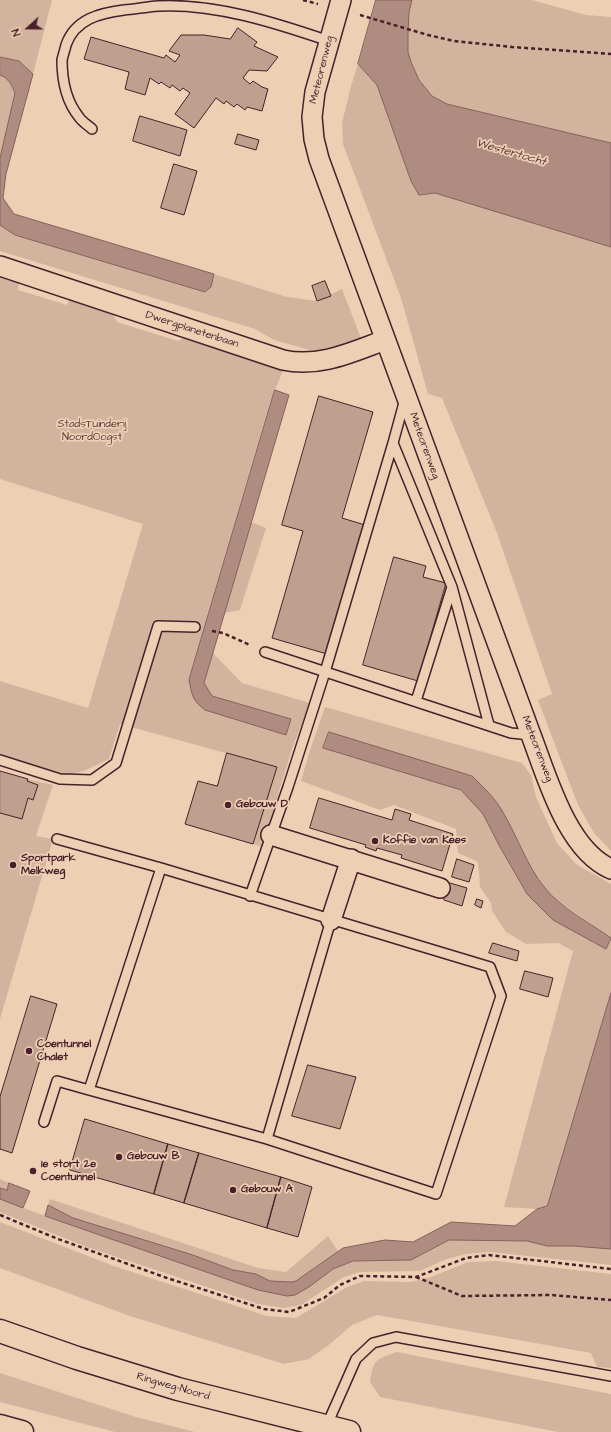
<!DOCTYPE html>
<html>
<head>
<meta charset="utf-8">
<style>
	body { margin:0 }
	#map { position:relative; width:611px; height:1432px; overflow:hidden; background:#edd0b4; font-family:"Architects Daughter",sans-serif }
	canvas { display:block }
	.north { position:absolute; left:8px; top:8px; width:40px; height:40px; -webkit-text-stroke:3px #edd0b4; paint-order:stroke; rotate:249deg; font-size:11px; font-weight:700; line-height:16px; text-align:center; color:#4a1f2b }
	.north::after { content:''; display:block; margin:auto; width:14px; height:18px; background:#4a1f2b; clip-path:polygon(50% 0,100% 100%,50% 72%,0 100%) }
</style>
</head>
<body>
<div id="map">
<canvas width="611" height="1432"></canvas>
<div class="north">N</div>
</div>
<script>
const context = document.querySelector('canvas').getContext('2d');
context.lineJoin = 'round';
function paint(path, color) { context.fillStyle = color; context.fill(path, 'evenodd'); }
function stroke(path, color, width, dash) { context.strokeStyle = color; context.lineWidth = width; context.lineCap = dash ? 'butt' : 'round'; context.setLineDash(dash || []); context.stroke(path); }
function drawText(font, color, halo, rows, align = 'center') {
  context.font = font + ' "Architects Daughter",sans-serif'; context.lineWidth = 3.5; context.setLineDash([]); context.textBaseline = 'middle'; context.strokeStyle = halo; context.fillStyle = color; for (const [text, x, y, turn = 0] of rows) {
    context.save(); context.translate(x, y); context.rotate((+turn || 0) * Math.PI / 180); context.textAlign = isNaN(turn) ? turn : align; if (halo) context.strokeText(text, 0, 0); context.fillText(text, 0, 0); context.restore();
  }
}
paint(new Path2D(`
	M0,0H52L33,74L19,61L0,57Z
	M412,0H532L586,15L611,17V143L447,104L432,96L419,80L411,62L408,52V34L409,12Z
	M358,64L377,85L411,181L419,195L435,193L611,247V851L594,833L578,805L538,700L552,694L497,533L442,398L428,394L401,298L343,144L342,123L351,86Z
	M0,75C9,78 12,86 15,93L0,158Z
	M0,225L16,235L205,292L211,287L214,274L287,297L317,301L342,289L361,338L337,348L313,351L274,340L255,329L0,251Z
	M0,278L19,283L18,290L67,305L69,300L112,312L117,322L178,341L187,336L284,368L275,390L189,680L192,695L285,735L291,719L212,696L204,683L213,653L242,683L310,703L292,749L262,847L253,844L276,767L120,724L109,759L84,771L67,775L0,754V681L88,708L143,524L0,479Z
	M251,522L266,528L240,610L224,613Z
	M325,707L522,763L531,775L536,797L557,843L576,864L611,884V938L558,901L546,889L531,868L503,813L472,776L329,733L323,748L461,790L483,814L500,847L527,894L606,949L611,939V993L547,1206L537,1209L504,1207L573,951L558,943L526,944L506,932L492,911L491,903L480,887L478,862L458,853L456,829L394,805L380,810L301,781L309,753Z
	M0,773L53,785L36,836L53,839L0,1019Z
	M0,1179L9,1183L7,1190L0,1188Z
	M0,1199L45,1216L258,1290L309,1287L333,1269L353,1261L410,1260L449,1240L527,1241L611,1249V1265L490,1252L466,1254L447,1259L420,1271L360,1272L344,1277L301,1305L283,1308L258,1304L84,1246L0,1212Z
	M50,1199L258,1268L286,1272L328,1236L338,1251L296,1281L291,1282L270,1281L256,1274L233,1270L193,1255L72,1218L48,1205Z
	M0,1222L114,1266L267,1316L296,1318L347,1287L364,1281L411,1282L431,1277L468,1262L496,1261L611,1274V1368L597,1367L591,1353L377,1315L352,1325L330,1344L309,1359L284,1364L130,1316L0,1268Z
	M397,1352L611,1394V1432H558L380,1397L370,1382C373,1359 376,1359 397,1352Z
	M0,1373L136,1417L195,1432H115L0,1402Z`), '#d2b49e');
const water = new Path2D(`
	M376,0H412L409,12L408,34V52L411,62L419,80L432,96L447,104L611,143V247L435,193L419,195L411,181L377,85L358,64Z
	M0,57L19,61L33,74L6,174L3,198L14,214L214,274L211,287L205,292L15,235L0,225V158L15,93C12,86 9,78 0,75Z
	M275,390L289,395L204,683L212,696L291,719L286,735L205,710C192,700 192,695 189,680Z
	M329,732L472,776C484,788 496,799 504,814C518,838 527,866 545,888C561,908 590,923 611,938L606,949L553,920L527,894L500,847L483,814L461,790L323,748Z
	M611,993V1249L573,1246H547L527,1241L449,1240L411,1260L353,1261L333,1269L309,1287L295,1295L287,1296L258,1290L45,1216L48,1205L73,1218L193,1255L233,1270L256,1274L270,1281L291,1282L296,1281L343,1248L385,1240L413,1242L451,1222L515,1226L537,1209L547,1206Z
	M9,1183L30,1191L23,1208L0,1199V1188L7,1190Z`);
paint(water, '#ae8c80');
stroke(water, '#86605e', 1);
const building = new Path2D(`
	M238,28L257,42L254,46L278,57L267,71L249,70L243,78L250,84L253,81L262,87L268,89L262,111L247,107L245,110L237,104L234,107L226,101L224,104L216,98L194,128L175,114L190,93L183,88L180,91L172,85L170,88L161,82L159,84L150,78L145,95L125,89L129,72L84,59L91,37L164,58L166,55L175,62L180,55L169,51L181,35H204L230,39Z
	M140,116L187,130L180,156L133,141Z
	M238,134L259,140L256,150L235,144Z
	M174,164L197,171L184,215L161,208Z
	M325,281L331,296L317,301L312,286Z
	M319,396L373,412L342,518L365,525L327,654L272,638L303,531L282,525Z
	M394,557L426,566L423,577L446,583L418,681L363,665Z
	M227,753L277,767L253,844L185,824L198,781L217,786Z
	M0,771L28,779L27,781L38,785L33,800L28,798L22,819L0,813Z
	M319,798L392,820L395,809L411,814L409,820L453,834L442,871L401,858L402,855L377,848L376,851L365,847L366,845L310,828Z
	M457,859L474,865L469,882L452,877Z
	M450,883L467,888L462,906L444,900Z
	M477,899L483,901L481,908L475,905Z
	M493,943L519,951L517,961L489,953Z
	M525,971L553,978L548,997L520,989Z
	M31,996L57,1004L12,1153L0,1149V1097Z
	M308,1065L356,1077L340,1129L292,1116Z
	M85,1119L168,1144L154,1194L70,1170Z
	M168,1144L199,1153L184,1203L154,1194Z
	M199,1153L281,1177L267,1228L184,1203Z
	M281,1177L312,1187L298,1237L267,1228Z`);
paint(building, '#bf9f8e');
stroke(building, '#4a1f2b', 1);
const lane = new Path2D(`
	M92,129C88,125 82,122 79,117C66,101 62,80 62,60C63,55 65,50 66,45C75,19 100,13 124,10C135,9 146,7 158,6C215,3 276,23 329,41
	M405,399L393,443L452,587L489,725
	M265,652L511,733L531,735
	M416,701L452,587
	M0,760L60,779L92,780L116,763L158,626L195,627
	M57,839L161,868
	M250,896L288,787L325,672L393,443
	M44,1122L57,1081L89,1090L161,868L490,967L501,996L436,1194L267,1139L89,1090
	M267,1139L331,920
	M326,1427L356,1359L373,1343L396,1337L611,1376`);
const street = new Path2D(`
	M341,0L315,92L312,117L314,139L319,159L531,735C547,777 567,850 611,869
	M0,266L283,360C319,368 352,352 385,340
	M271,835L440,888
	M331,920L351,859`);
const highway = new Path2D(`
	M0,1331L77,1358L178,1389L349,1432
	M0,1426L22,1432`);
stroke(lane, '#4a1f2b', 12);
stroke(street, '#4a1f2b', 22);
stroke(highway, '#4a1f2b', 25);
stroke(new Path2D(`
	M303,0L318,4
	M360,15L428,35L454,41L512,47L611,54
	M212,631L223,633L250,645
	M0,1215L58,1239L167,1278L264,1309L289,1312L324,1298L340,1285L360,1276L416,1277L466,1258L489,1255L611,1269
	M416,1277L462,1296L551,1295L611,1300`), '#4a1f2b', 2.5, [4, 3]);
stroke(lane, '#edd0b4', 9);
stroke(street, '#edd0b4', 19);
stroke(highway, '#edd0b4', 22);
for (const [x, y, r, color] of [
	[228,805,4,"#4a1f2b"],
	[375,841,4,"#4a1f2b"],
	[13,865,4,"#4a1f2b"],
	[29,1051,4,"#4a1f2b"],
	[119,1157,4,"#4a1f2b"],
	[33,1171,4,"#4a1f2b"],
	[233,1190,4,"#4a1f2b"]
]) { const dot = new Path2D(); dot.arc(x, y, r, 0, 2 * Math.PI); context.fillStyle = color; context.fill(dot); stroke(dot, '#edd0b4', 1.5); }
drawText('11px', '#4a1f2b', '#edd0b4', [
	["Meteorenweg",322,70,-76],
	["Dwergplanetenbaan",192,330,18],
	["Meteorenweg",424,446,70],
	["Meteorenweg",537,749,69],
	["Ringweg-Noord",173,1387,16]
]);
drawText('11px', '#5e353c', '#edd0b4', [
	["StadsTuinderij",92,425],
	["NoordOogst",92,438]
]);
drawText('bold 11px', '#4a1f2b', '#edd0b4', [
	["Gebouw D",236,805],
	["Koffie van Kees",383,841],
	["Sportpark",21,859],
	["Melkweg",21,872],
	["Coentunnel",37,1045],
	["Chalet",37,1058],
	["Gebouw B",127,1157],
	["1e stort 2e",41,1165],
	["Coentunnel",41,1178],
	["Gebouw A",241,1190]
], 'left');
drawText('italic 12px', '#5e353c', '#edd0b4', [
	["Westertocht",511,153,16]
]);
</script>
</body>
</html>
